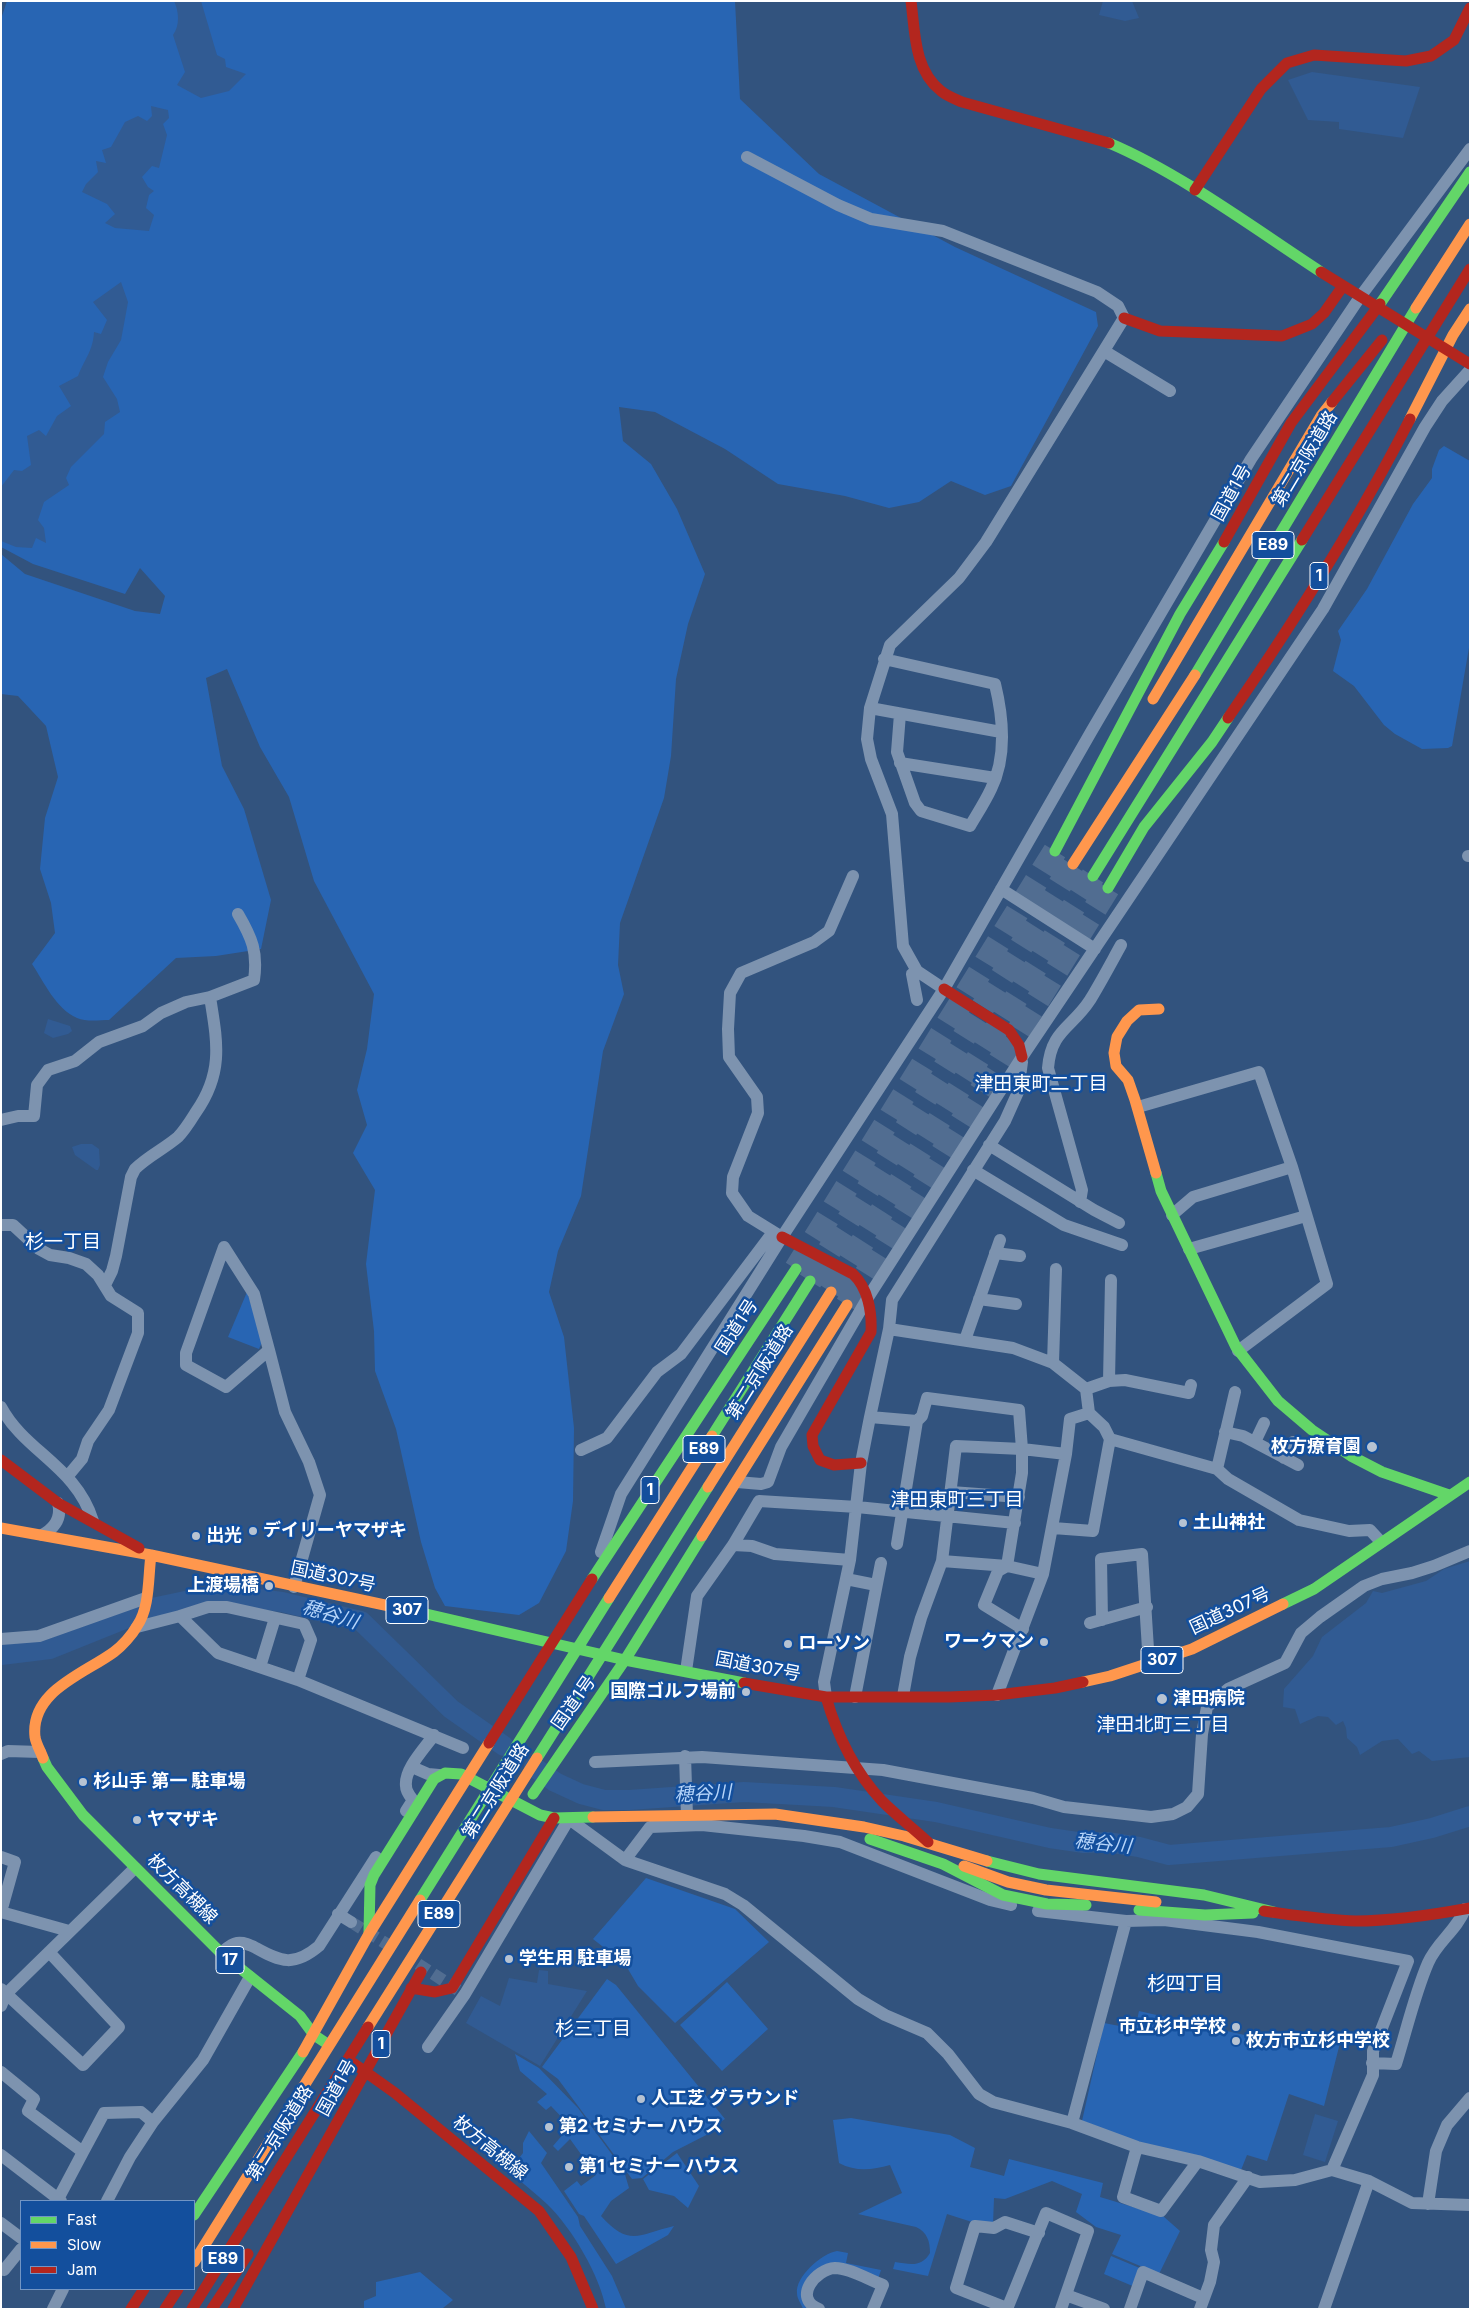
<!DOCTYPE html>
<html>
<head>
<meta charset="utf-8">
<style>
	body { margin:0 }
	#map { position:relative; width:1471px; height:2310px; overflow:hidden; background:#32537e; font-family:Inter,sans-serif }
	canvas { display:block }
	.frame { position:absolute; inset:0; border:2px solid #fff; pointer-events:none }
	.legend { position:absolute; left:20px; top:2200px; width:175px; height:90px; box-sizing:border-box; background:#134f9d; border:1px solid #7195c4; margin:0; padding:6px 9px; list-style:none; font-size:15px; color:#fff }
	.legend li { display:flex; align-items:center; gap:10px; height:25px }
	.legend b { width:25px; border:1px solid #7195c4 }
</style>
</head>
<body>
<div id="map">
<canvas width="1471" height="2310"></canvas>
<div class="frame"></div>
<ul class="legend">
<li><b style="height:6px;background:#63d668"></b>Fast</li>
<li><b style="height:6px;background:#ff974d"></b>Slow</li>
<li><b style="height:6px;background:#b3261e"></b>Jam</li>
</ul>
</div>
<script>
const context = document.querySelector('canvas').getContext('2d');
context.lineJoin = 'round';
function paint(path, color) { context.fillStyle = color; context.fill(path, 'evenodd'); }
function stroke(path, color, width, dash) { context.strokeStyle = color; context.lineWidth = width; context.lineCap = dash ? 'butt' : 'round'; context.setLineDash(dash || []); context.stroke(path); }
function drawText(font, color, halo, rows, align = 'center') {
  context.font = font + ' Inter,"Noto Sans JP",sans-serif'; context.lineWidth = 5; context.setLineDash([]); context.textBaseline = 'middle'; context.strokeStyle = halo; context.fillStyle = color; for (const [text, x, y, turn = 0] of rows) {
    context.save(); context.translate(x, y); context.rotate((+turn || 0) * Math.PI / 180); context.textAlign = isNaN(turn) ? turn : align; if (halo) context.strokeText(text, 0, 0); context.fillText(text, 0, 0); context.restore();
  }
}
paint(new Path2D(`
	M7,1H735L740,99L819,174L955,247L1096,312L1098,326L1011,486L985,495L951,481L919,502L889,508L845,496L778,484L725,449L655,412L619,407L623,441L651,464L677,509L705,574L688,624L676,679L671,756L664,798L620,923L618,965L624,994L603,1051L581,1196L558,1251L549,1292L564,1337L574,1428L573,1501L566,1551L539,1603L519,1615L445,1606L435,1588L421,1542L396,1429L375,1371L374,1331L366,1264L375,1190L353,1153L367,1125L357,1090L367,1049L374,994L314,881L289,797L260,747L227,669L206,678L222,766L244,809L271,900L261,949L216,956L176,958L109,1020C100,1020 86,1022 77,1018C56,1009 44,982 32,964L55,933L51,903L40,869L45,818L58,777L46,726L18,696L1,694V554L25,574L135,611L160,614L165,596L140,568L125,594L33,564L1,547V19Z
	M1444,446L1470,461V642L1452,746L1448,748L1422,749L1395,734L1384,725L1354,686L1333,671L1341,640L1338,631L1367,589L1413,504L1432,478V469L1439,450Z
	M247,1292L263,1340L259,1349L228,1337Z
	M646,1878L735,1909L769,1942L675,2023L638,1986L625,1964L593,1939Z
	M607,1979L616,1985L725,2119L714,2126L716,2130L673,2152L642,2178L632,2179L558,2079L542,2067Z
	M727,1982L768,2029L722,2071L680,2025Z
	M1139,2011L1284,2044L1287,2032L1340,2043L1324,2106L1289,2094L1267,2161L1247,2155L1241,2170L1132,2140L1082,2121L1104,2023L1135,2029Z
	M515,2054L539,2068L578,2108L624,2171L629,2188L611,2201L601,2216C630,2248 639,2234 674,2226L668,2235L616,2264L584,2216L579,2214L564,2191L577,2181L581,2186L596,2175L570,2139L558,2151L553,2146L570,2126L551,2106L546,2110L537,2102L547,2094L520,2071Z
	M851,2118L950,2135L975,2148L970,2167L1004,2176L1009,2159L1103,2183L1100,2197L1163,2216L1180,2231L1159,2274L1112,2254L1121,2235L1096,2227L1076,2212L1082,2194L1052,2181L1005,2199L994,2198L993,2224L972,2222L947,2214L928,2276L893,2269L895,2262C910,2264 921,2268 930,2253C930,2241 927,2232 916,2227L858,2214L902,2193L890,2165C872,2170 856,2172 839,2163L833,2120Z
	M529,2131L547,2153L541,2163L578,2217L580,2226L612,2276L626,2309H606C600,2276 572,2228 547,2204C535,2193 521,2182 509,2171L523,2153V2143Z
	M677,2153L699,2186L688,2208L674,2196L649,2190L643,2179Z
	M837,2251L848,2253L846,2263L881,2270L878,2279L845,2266L813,2275L811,2309H803C801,2303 797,2299 797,2293C795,2277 822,2253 837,2251Z
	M1111,2256L1142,2269L1135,2287L1104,2274Z
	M420,2272L453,2300L443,2308L364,2309V2301L376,2296V2282Z`), '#2865b3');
paint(new Path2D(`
	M174,1H201L217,55L225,59L226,67L246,74L229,91L201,98L177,85L185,72L173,35C180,26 179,11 174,1Z
	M1103,1H1132L1139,18L1125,21L1099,15Z
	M1312,72L1420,87L1403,138L1339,129V122L1308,120L1288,80Z
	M151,106L168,110L169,118L163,124L167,135L159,168L152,166L142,177L148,187L154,191L149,195L146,208L154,215L149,231L115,228L105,223L115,214L107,204L82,192L86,184L98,172L96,161L106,163L102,150L111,147L125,122L138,116L147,121L152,116Z
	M121,282L128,302L124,324L121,340L108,362L103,377L117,399L120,412L105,422L104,434L71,467L66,478L69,485L44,502L38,520L44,528L46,543L36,538L32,548L16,547L1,541V487L14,470L22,471L31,465L27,436L39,430L46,436L57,416L71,406L59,386L78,376C85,358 93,351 94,332L101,334L107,320L93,302Z
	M48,1019L70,1026L72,1031L68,1034L53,1038L44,1033Z
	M81,1144H92L99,1149L100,1165L98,1170H96L75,1155L72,1147Z
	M1470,1561V1757L1432,1761L1419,1751L1412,1754L1398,1739L1382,1741L1360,1755L1357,1747L1347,1738L1346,1728L1343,1721L1336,1725L1328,1717L1318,1716L1300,1724L1295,1709L1283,1707L1284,1689L1313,1656L1322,1637L1366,1603L1373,1591L1382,1593L1426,1581L1444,1569Z
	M539,1970L548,1971V1984L587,1991L540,2066L466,2023L481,1996L500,2006L509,1978L537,1983Z
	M1315,2114L1338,2121L1325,2162L1303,2155Z`), '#315b93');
stroke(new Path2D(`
	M1,1655L50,1649L152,1608L219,1594L282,1602L361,1621L451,1709L504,1746
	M534,1767L555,1782L581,1794L604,1800H629L744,1792L834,1797L936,1812L1050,1838L1084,1843L1107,1842L1139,1847L1169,1855L1391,1837L1432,1828L1470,1816`), '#315b93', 20);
stroke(new Path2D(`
	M351,1922L395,1949
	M418,1964L458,1990`), '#516d91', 12, [12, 6]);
stroke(new Path2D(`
	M796,1269L1055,851
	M810,1281L1073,864
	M831,1292L1093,876
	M847,1305L1108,888`), '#516d91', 24, [24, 12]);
stroke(new Path2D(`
	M747,157L838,205L871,219L943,231L1097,292L1118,306L1124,318L986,542L959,578L890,645L870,708L867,739L871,759L892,814L903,946L917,971L944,989
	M1104,351L1170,391
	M884,659L995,684C1003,717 1007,757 991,789C985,802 977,814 970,826L921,811L915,803L897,752L900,714
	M870,708L1001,732
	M900,763L995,778
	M1468,856H1470
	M1001,889L1095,949
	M917,1000L912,974L917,971
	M1138,1107L1259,1072L1292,1167L1327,1284L1238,1351
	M1,1120L18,1116H34L37,1085L48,1070L75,1061L99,1042L143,1026L161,1013L186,1002L210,997L254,980C258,952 252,938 238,914
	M989,1145L1094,1210L1119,1223
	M973,1170L1064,1225L1122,1245
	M1080,1202L1082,1190L1048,1068C1051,1030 1072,1028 1090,1000C1101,982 1111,963 1121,945
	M1172,1215L1193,1197L1292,1167
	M1,1225H13L39,1249L50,1255L69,1258L86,1264L98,1275L111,1296L138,1313V1333L109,1410L88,1441L82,1459L67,1477
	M782,1237L748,1216L732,1193L733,1177L758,1113L757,1097L729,1057L728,1029L730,993L741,973L814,942L829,931L853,876
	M224,1247L254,1294L269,1350L226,1387L186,1365V1353Z
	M1189,1249L1306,1216
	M995,1253L1020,1256
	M105,1285L112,1271L116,1256L131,1177L135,1169C148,1156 164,1149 178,1137C185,1130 191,1120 196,1112C224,1072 217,1041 210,997
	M979,1299L1016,1304
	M889,1329L1013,1348L1053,1363L1086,1389L1089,1413L1104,1427L1110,1439L1217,1469L1228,1479L1299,1520L1349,1531L1370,1530L1381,1542
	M965,1340L1000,1240
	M269,1350L285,1412L309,1462L320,1495L294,1587
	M1053,1363L1056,1269
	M1109,1381L1111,1280
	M1086,1389L1109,1381L1125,1380L1189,1393L1191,1385
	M1,1407C25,1452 76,1466 93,1521
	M870,1417L889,1329L892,1300L1005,1121L1018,1092L1022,1062
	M1225,1432L1243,1436L1298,1465
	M1255,1442L1264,1423
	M581,1450L607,1438L657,1372L681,1354L773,1232
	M1284,1458L1293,1442
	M1217,1469L1235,1392
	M737,1482L761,1484L768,1482L781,1447L867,1299L1022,1057L1323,609L1425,427L1442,401L1470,370
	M951,1492L1019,1497
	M1053,1528L1093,1531L1110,1439
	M42,1535C55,1528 62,1518 58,1503
	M897,1544L917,1421L922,1416L927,1398L1019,1410L1022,1449V1473L1007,1566L998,1571L984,1605L1023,1629
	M733,1545L752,1546L775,1554L850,1560
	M601,1552L621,1494L782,1237L944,989L1091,732L1251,459L1360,297L1470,149
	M942,1561L1007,1566L1043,1574
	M846,1579L876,1585
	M180,1616L208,1607H227L304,1624L311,1640L298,1680
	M1102,1620L1101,1559L1142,1554L1149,1665
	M1090,1623L1147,1607
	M137,1627L180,1616L218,1653L298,1680L463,1748
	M1,1639L39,1636L146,1598
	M260,1667L275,1618
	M686,1671L697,1596L733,1545L759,1501L857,1507L1015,1523
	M997,1695L1043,1574L1066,1454L1070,1419L1089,1413
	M903,1696L910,1657L921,1618L942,1561L956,1446L1022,1449L1066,1454
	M826,1697L824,1682L850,1560L861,1463L870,1417L917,1421
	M855,1697L881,1563
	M1,1754L8,1751L40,1752
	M685,1756L687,1816
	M595,1762L702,1757L883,1770L1033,1798L1064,1807L1151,1817L1173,1814L1187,1807L1198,1794L1202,1734L1207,1707L1228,1689L1285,1663L1301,1633L1320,1617L1364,1586L1382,1579L1412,1573L1434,1566L1470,1551
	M412,1767L428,1774L439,1775
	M406,1811L413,1800C410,1796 406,1792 406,1786C404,1769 425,1748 434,1735
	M1,1857L15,1862L1,1912
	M625,1860L650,1827L702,1825L804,1836L840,1842L990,1900L1011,1905
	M1038,1911L1126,1921L1164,1920L1258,1932L1408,1961L1373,2051V2075L1332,2170
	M1,1912L69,1931
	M338,1914L351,1922
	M221,1953C226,1949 231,1944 237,1943C244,1942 250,1945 256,1948C281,1962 294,1967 319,1946L376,1857
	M1,1989L83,2065L119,2027L49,1952
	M1,2006L6,1994L135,1868
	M428,2047L465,1994L569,1819L625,1860L725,1894L743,1905L858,1999L885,2015L927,2033L948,2054L979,2094L993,2102L1072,2123L1137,2147L1198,2161L1260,2182L1295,2180L1332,2170L1369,2181L1412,2203L1470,2205
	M1372,2063L1396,2064C1406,2032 1415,1993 1428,1963C1437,1942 1457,1930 1465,1909
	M1,2072L34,2099L28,2111L83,2152L104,2113L141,2112L153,2122
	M1072,2123L1126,1921
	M1137,2147L1123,2197L1161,2211L1198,2161
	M1,2155L61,2201
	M57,2201L83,2152
	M107,2201L130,2157L153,2122L203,2060L250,1977
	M1428,2204L1436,2151L1447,2125L1470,2098
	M1,2223L21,2238
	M4,2270L21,2249
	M1066,2295L1104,2309
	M1007,2308L956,2288L975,2226L994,2228L1005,2222L1039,2233
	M53,2309L63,2289
	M819,2309C792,2298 816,2269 835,2268C850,2268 869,2280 883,2285L873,2309
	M1007,2309L1046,2213L1088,2231L1061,2309
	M1130,2309L1143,2272L1203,2298
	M1200,2309L1210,2282L1214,2262L1211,2250L1214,2225L1248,2177
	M1324,2309L1369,2181`), '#7d93af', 12);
stroke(new Path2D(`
	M1109,143C1180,173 1255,229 1321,272
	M1380,304L1470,172
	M1195,675L1416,308
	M1055,851L1180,614L1224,542
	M1093,876L1302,540
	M1108,888L1144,827L1212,742L1228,718
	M1156,1173L1161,1191L1236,1347L1278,1401L1312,1430L1351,1456L1382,1472L1449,1495
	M712,1436L810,1281
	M592,1579L796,1269
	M1283,1604L1314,1589L1470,1482
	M422,1613L625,1660L744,1683
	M43,1758L47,1767L83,1815L221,1953L300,2016L314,2035L326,2043
	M537,1758L708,1487
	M533,1794L625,1660L702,1536
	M870,1839L943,1864L1003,1895L1047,1904L1086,1905
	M987,1861L1039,1874L1204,1895L1274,1912
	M420,1900L609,1598
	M1139,1910L1205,1915L1253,1913
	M369,1932L370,1885L374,1875L434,1779L445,1773L461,1774L540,1815L554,1818L593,1817
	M194,2215L303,2052`), '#63d668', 11);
stroke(new Path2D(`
	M1416,308L1470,224
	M1410,419L1453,335L1470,309
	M1153,699L1321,416L1332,402
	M1073,864L1195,675
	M1156,1173L1135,1100L1128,1080L1116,1066L1114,1053L1117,1037L1127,1021L1139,1010L1159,1009
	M708,1487L831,1292
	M1,1528L151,1555L422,1613
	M702,1536L847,1305
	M609,1598L712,1436
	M1083,1682L1110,1676L1192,1649L1283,1604
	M43,1758C41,1752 36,1744 35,1737C30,1691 84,1674 114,1652C122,1646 132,1635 137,1626C150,1608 148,1577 151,1555
	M593,1817L775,1814L864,1827L904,1836L987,1861
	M964,1866L1008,1882L1046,1890L1156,1902
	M368,2027L537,1758
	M303,2052L369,1934L489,1743
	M194,2262L420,1900`), '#ff974d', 11);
stroke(new Path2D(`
	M911,1C915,32 914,70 941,91C947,96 955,99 962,102L1109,143
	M1195,190L1261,89L1287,63L1314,55L1406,61L1431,56L1454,40L1470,8
	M1321,272L1470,364
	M1124,318L1160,331L1282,336L1312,324L1324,313L1343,286
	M1332,402L1382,340
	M1302,540L1470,269
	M1224,542L1291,423L1380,304
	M1228,718C1294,622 1357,523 1410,419
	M944,989L1009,1030L1019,1045L1022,1057
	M782,1237L853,1274C868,1288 872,1312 871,1332L812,1435L813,1446L820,1460L834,1465L861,1463
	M1,1460L58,1503L139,1548
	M744,1683L826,1697H949L997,1695L1055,1688L1083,1682
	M826,1697C837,1735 855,1772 882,1801C897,1816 913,1828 928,1842
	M489,1743L592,1579
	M1264,1911C1294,1915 1325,1920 1356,1921C1394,1921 1432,1915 1470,1908
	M411,1988L435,1992L452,1988L554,1818
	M353,2063L395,2093L539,2211L571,2257L593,2309
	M131,2309L144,2289
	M165,2309L178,2289
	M192,2309L368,2027
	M212,2309L248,2254
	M233,2309L421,1972`), '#b3261e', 11);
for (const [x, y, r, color] of [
	[1372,1447,6,"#b7c3d2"],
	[1183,1523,5,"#b7c3d2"],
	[253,1531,5,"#b7c3d2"],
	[196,1536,5,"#b7c3d2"],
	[269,1586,5,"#b7c3d2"],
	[1044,1642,5,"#b7c3d2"],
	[788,1644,5,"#b7c3d2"],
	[746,1692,5,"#b7c3d2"],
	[1162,1699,6,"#b7c3d2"],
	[83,1782,5,"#b7c3d2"],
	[137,1820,5,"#b7c3d2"],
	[509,1959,5,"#b7c3d2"],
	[1236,2027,5,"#b7c3d2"],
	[1236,2041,5,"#b7c3d2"],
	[641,2099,5,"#b7c3d2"],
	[549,2127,5,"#b7c3d2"],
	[569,2167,5,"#b7c3d2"]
]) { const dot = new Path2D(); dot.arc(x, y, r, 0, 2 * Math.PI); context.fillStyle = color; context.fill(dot); stroke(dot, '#134f9d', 2); }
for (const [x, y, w] of [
	[1273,545,42],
	[1319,576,18],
	[704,1449,42],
	[650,1490,18],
	[407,1610,42],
	[1162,1660,42],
	[439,1914,42],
	[230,1960,28],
	[381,2044,18],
	[223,2259,42]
]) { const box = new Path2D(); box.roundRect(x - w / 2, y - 13.5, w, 27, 4); context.fillStyle = '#134f9d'; context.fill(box); stroke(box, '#fff', 1); }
drawText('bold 16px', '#fff', null, [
	["E89",1273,545],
	["1",1319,576],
	["E89",704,1449],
	["1",650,1490],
	["307",407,1610],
	["307",1162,1660],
	["E89",439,1914],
	["17",230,1960],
	["1",381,2044],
	["E89",223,2259]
]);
drawText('18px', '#fff', '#134f9d', [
	["第二京阪道路",1305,459,-59],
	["国道1号",1232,493,-61],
	["国道1号",737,1327,-57],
	["第二京阪道路",760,1372,-58],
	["国道307号",333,1577,12],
	["国道307号",1230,1611,-25],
	["国道307号",758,1667,11],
	["国道1号",574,1703,-55],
	["第二京阪道路",496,1791,-58],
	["枚方高槻線",182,1889,45],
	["国道1号",337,2088,-61],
	["第二京阪道路",280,2133,-58],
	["枚方高槻線",490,2148,39]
]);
drawText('bold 18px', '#fff', '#134f9d', [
	["枚方療育園",1361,1447,"right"],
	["土山神社",1193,1523],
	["デイリーヤマザキ",263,1531],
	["出光",206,1536],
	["上渡場橋",259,1586,"right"],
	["ワークマン",1034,1642,"right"],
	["ローソン",798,1644],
	["国際ゴルフ場前",736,1692,"right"],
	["津田病院",1173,1699],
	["杉山手 第一 駐車場",93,1782],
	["ヤマザキ",147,1820],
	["学生用 駐車場",519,1959],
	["市立杉中学校",1226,2027,"right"],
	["枚方市立杉中学校",1246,2041],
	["人工芝 グラウンド",651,2099],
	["第2 セミナー ハウス",559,2127],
	["第1 セミナー ハウス",579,2167]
], 'left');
drawText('19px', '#fff', '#134f9d', [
	["津田東町二丁目",1041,1084],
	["杉一丁目",63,1242],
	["津田東町三丁目",957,1500],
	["津田北町三丁目",1163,1725],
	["杉四丁目",1185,1984],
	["杉三丁目",593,2029]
]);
drawText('italic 19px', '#b6d5fa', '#134f9d', [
	["穂谷川",330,1615,17],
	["穂谷川",703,1794,-3],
	["穂谷川",1103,1844,6]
]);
</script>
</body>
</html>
